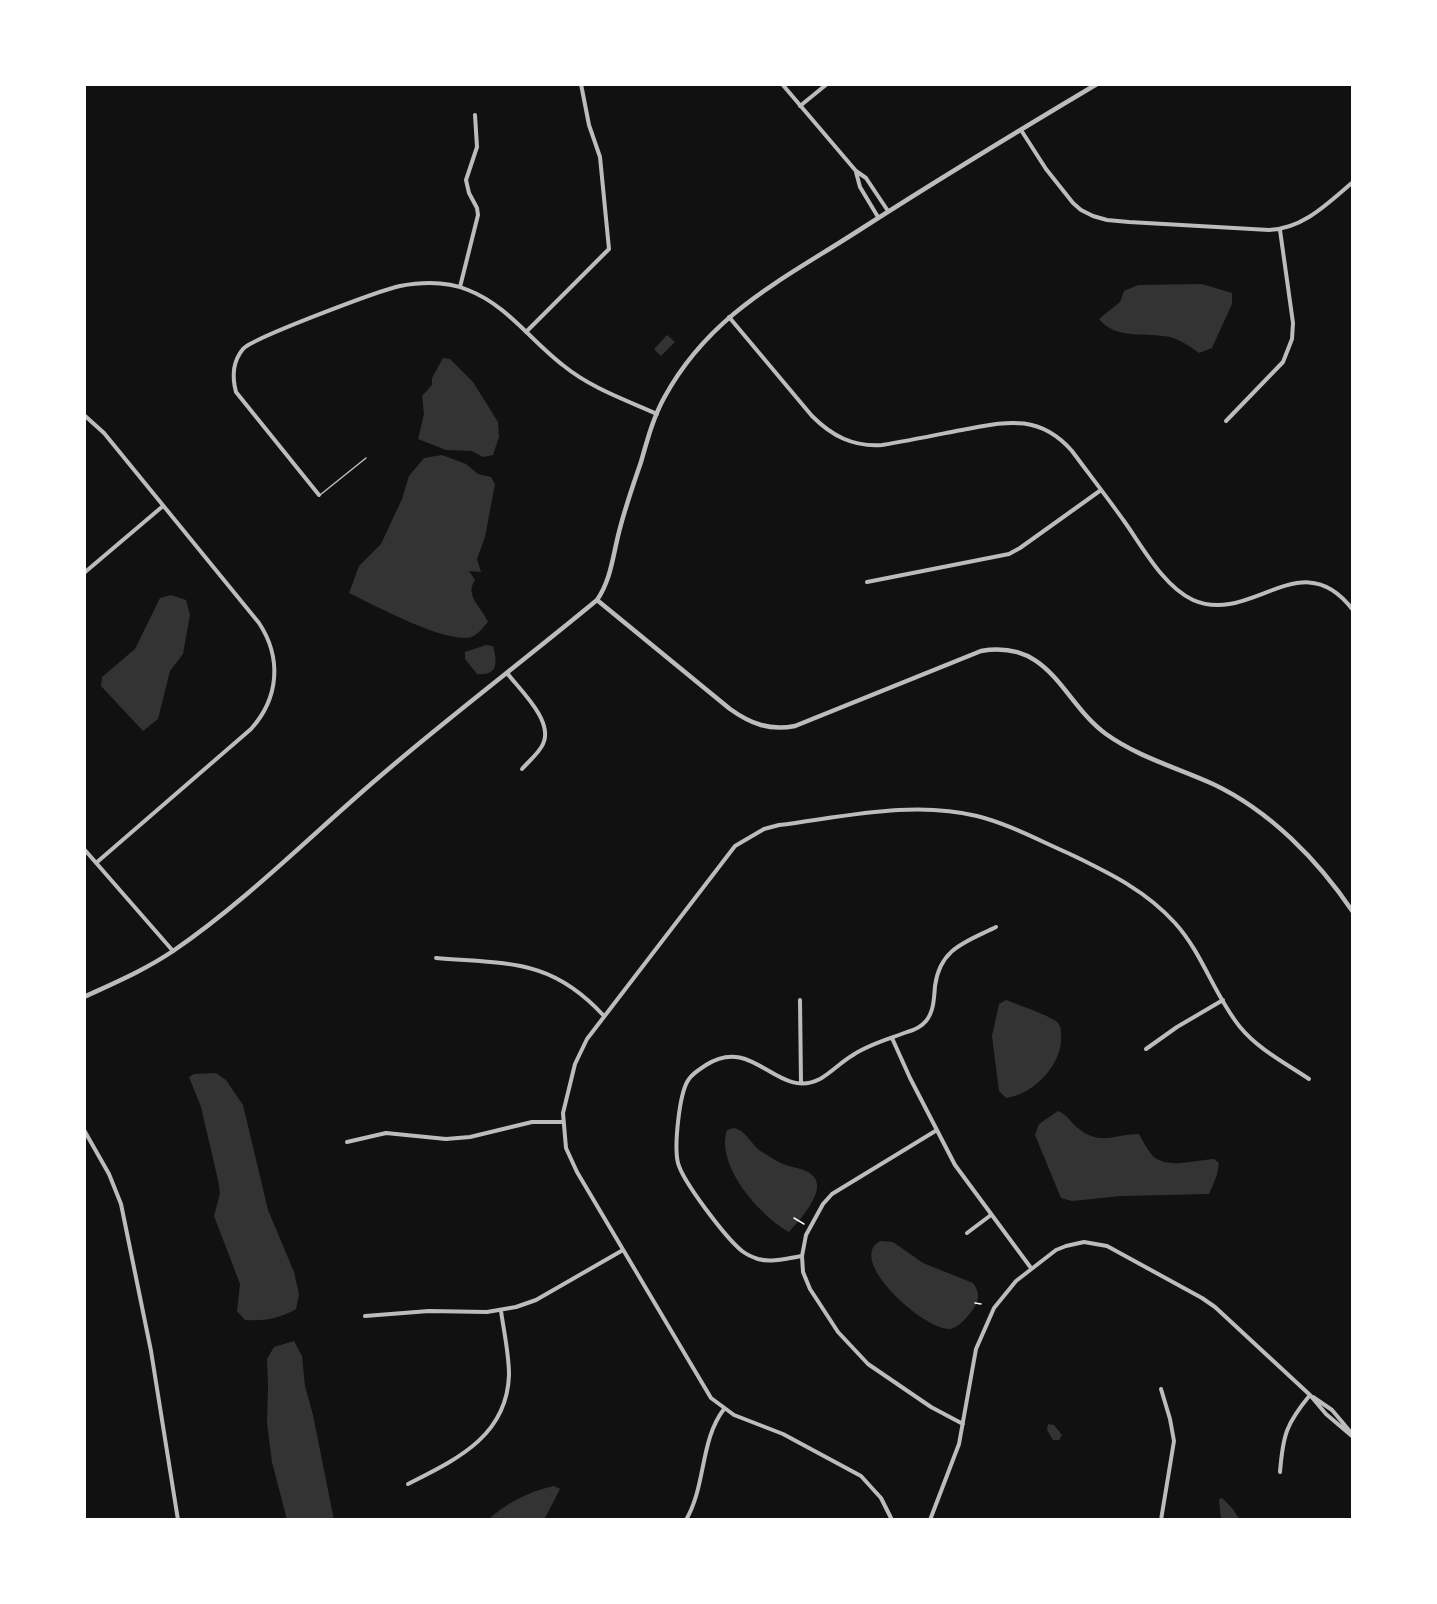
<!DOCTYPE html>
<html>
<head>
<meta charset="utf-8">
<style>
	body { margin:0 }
	#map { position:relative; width:1437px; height:1604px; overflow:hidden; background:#111; font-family:"Varela Round",sans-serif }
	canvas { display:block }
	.frame { position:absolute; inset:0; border:86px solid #fff; pointer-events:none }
</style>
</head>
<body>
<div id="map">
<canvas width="1437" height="1604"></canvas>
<div class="frame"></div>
</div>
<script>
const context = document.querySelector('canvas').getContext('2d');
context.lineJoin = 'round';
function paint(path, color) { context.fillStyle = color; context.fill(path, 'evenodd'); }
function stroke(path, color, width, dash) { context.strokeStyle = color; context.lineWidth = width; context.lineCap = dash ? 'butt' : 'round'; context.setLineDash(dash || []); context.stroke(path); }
paint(new Path2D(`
	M1202,284L1232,293V304L1212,348L1199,353C1190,346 1180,340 1170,337C1146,332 1115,340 1099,319L1120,302L1124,291L1138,285Z
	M667,335L675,342L661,356L654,349Z
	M443,358L450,359L473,382L498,422L499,437L493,455L483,457L472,451L446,450L418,439L424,414L422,396L432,385V378Z
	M442,455L466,464L478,474L491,477L495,484L485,537L477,559L481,572L469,571L475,580C464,596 482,607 488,622C483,627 478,635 471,637C446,644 374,605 349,593L359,566L381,544L402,499L409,476L424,458Z
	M171,595L186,600L190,615L183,654L170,671L158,719L143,731L101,686L102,677L135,649L160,598Z
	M486,645L493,646C497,662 499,676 477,674L465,659V652Z
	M1006,1000C1016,1004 1054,1017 1058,1023C1061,1027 1061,1031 1061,1036C1063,1064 1033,1095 1006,1098L999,1091L992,1036L999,1004Z
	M216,1073L226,1080L243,1105L268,1210L294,1272L299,1294L296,1309C279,1319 264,1321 245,1320L237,1311L240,1284L214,1216L220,1193L218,1180L201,1107L189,1077L194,1074Z
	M1058,1111C1068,1115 1071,1123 1079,1129C1101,1146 1115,1134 1139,1134C1143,1141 1147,1149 1152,1155C1166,1170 1195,1160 1214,1159L1219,1163L1217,1175L1209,1194L1121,1196L1072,1201L1061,1198L1035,1135L1039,1124Z
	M734,1128C747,1131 752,1146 762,1152C769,1156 776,1161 783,1164C792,1168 806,1168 813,1176C828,1190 798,1222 789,1232C760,1216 715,1165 727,1130Z
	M880,1241L893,1242L923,1263L973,1283C979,1291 980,1299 974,1308C969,1315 959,1328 950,1329C925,1331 845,1260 880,1241Z
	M294,1341L302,1356L305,1386L313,1415L334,1520H287L272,1462L267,1423L268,1386L267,1359L274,1347Z
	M1048,1424L1054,1425L1062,1435L1059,1440H1053L1047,1430Z
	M554,1486L560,1489L544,1520H488C506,1503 530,1491 554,1486Z
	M1222,1498L1232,1508L1240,1520H1221L1219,1499Z`), '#333');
stroke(new Path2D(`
	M794,1218L804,1224
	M975,1303L981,1304`), '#f5f5f5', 1.5);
stroke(new Path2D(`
	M320,495L366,458`), '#bcbcbc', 1.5);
stroke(new Path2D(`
	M782,84L856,171L866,178L888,211
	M800,106L827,84
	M1021,130L1046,169L1073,203L1081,210L1093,216L1107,220L1129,222L1269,230C1303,229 1328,203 1353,182
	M856,172L860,187L878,217
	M460,287L478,215L477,208L469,193L466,180L477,147L475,115
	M729,317L812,416C832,436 853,447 882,445C907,441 931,436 956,431C1002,423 1037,411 1072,451C1089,474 1107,497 1124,521C1142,546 1163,586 1193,600C1252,626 1301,541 1353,610
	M526,332L609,249L600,157L589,125L581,84
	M84,415L104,433L259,623C282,658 279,698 251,729L96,863
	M1226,421L1283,362L1292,339L1293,323L1280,230
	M319,495L236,392C232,377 233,361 243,349C252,338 381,290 400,286C422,282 446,281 468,290C507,305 531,341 564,366C591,388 626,400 657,414
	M84,573L163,506
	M867,582L1009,554L1020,548L1101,490
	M507,673C520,690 554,721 543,744C539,753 529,761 522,769
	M84,849L173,951
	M436,958C508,964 551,958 604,1016
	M800,1000L801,1083
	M892,1038L910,1078L955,1165L1031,1268
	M1146,1049L1177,1027L1223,1000
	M84,1130L109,1174L121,1204L151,1351L178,1520
	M937,1130L832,1194L823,1204L806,1235L802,1256L803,1272L810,1289L838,1332L868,1364L931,1407L963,1424
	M347,1142L386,1133L446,1139L470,1137L532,1122H563
	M967,1233L991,1215
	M802,1256C788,1258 772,1263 758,1259C752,1257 746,1254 742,1251C726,1238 683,1182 678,1163C674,1147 679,1092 689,1079C693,1073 700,1069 706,1065C754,1034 777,1101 820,1079C832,1072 841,1062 853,1055C869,1044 889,1039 907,1032C915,1030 921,1027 926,1021C934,1011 934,998 935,986C940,948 966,942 996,927
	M365,1316L429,1311L487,1312L516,1307L536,1300L623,1250
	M1161,1389L1170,1419L1174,1441L1161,1520
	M1313,1397L1332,1410L1353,1435
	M1280,1472C1283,1435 1286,1424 1310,1395
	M408,1484C455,1460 507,1437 509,1375C509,1354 504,1332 501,1311
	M686,1520C706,1486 700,1440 724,1409
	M892,1520L881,1498L861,1476L783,1434L734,1415L711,1398L577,1172L566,1148L563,1113L575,1064L587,1039L735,846L764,829L779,825C843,817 913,800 977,816C1009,824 1040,841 1070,854C1109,873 1145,890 1175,923C1203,954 1214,995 1240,1027C1258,1049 1285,1063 1309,1079
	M930,1520L959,1444L976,1349L994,1308L1016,1281L1056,1250L1066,1246L1084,1242L1107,1246L1202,1298L1215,1307L1310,1395L1326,1414L1353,1437`), '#bcbcbc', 4);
stroke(new Path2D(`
	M597,600L730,709C751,724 770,731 795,726L981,651C1051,639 1062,702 1106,734C1138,757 1178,768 1213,784C1270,811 1318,860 1353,912
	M84,997C114,983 145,970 173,951C249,899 314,832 385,772C454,713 527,658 597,600C611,580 613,555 619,532C625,508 633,485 641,462C647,441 653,418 664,398C710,313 784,279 861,229C939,179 1018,131 1097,84`), '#bcbcbc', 4.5);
</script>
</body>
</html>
